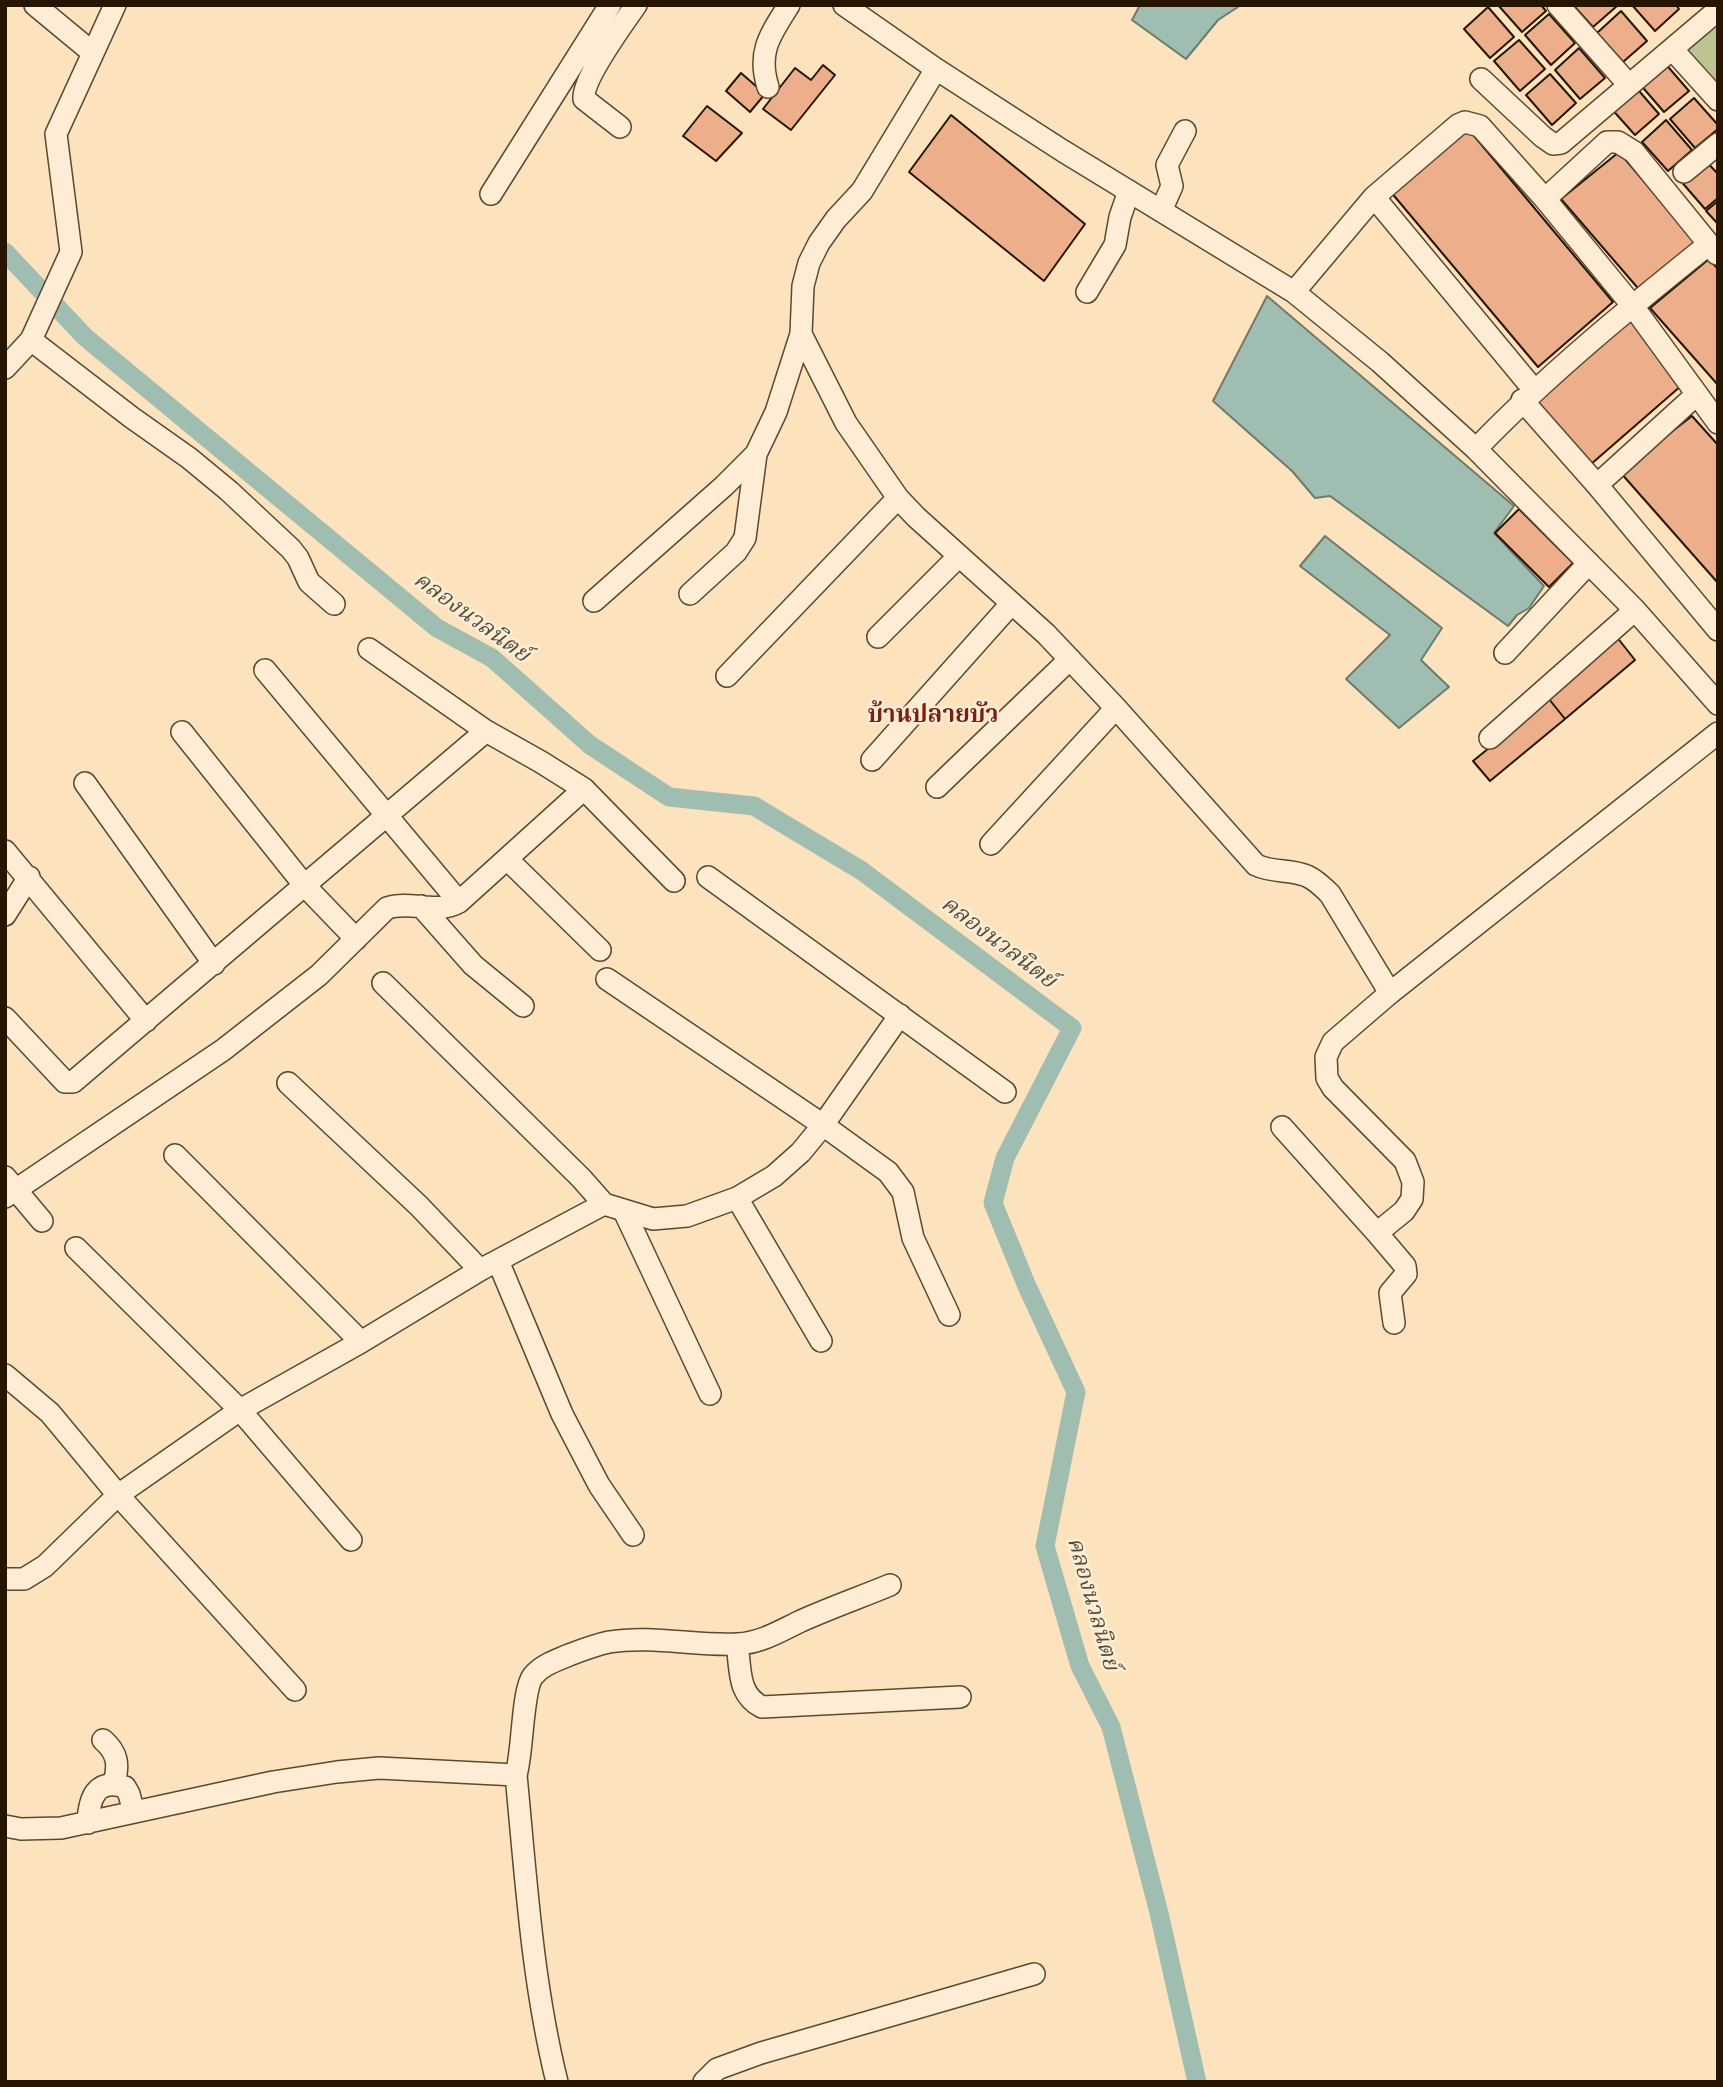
<!DOCTYPE html>
<html>
<head>
<meta charset="utf-8">
<style>
	body { margin:0 }
	#map { position:relative; width:1723px; height:2087px; overflow:hidden; background:#fde3bd; font-family:Alegreya,serif }
	canvas { display:block }
	.frame { position:absolute; inset:0; border:7px solid #251501; pointer-events:none }
</style>
</head>
<body>
<div id="map">
<canvas width="1723" height="2087"></canvas>
<div class="frame"></div>
</div>
<script>
const context = document.querySelector('canvas').getContext('2d');
context.lineJoin = 'round';
function paint(path, color) { context.fillStyle = color; context.fill(path, 'evenodd'); }
function stroke(path, color, width, dash) { context.strokeStyle = color; context.lineWidth = width; context.lineCap = dash ? 'butt' : 'round'; context.setLineDash(dash || []); context.stroke(path); }
function drawText(font, color, halo, rows, align = 'center') {
  context.font = font + ' Alegreya,"Noto Serif Thai",serif'; context.lineWidth = 5; context.setLineDash([]); context.textBaseline = 'middle'; context.strokeStyle = halo; context.fillStyle = color; for (const [text, x, y, turn = 0] of rows) {
    context.save(); context.translate(x, y); context.rotate((+turn || 0) * Math.PI / 180); context.textAlign = isNaN(turn) ? turn : align; if (halo) context.strokeText(text, 0, 0); context.fillText(text, 0, 0); context.restore();
  }
}
paint(new Path2D(`
	M1705,5H1718V102L1665,40Z`), '#bcc494');
const water = new Path2D(`
	M1140,5H1241L1218,20L1186,59L1132,20Z
	M1267,296L1514,506L1494,533L1544,586L1529,608L1517,615L1508,626L1330,496L1315,498L1292,471L1213,401Z
	M1325,536L1442,628L1421,660L1449,687L1399,728L1346,679L1390,635L1300,566Z`);
paint(water, '#9fbeb1');
stroke(water, '#6e7a6b', 2);
stroke(new Path2D(`
	M5,252L85,337L437,628L492,658L590,745L669,797L754,806L862,871L1072,1028L1005,1158L993,1203L1026,1284L1076,1392L1045,1546L1080,1666L1111,1727L1159,1913L1197,2082`), '#9fbeb1', 19);
const building = new Path2D(`
	M1498,5H1541L1546,11L1522,32Z
	M1573,5H1617V6L1593,27Z
	M1632,5H1676L1679,9L1655,31Z
	M1488,7L1514,37L1490,58L1464,29Z
	M1621,11L1647,41L1623,62L1597,33Z
	M1549,14L1575,43L1551,65L1525,35Z
	M1519,40L1545,69L1520,91L1494,61Z
	M1579,48L1605,78L1580,99L1555,70Z
	M1663,61L1689,91L1664,112L1638,82Z
	M823,65L835,75L791,130L763,109L795,68L811,80Z
	M741,73L765,94L750,112L726,91Z
	M1550,74L1576,103L1552,125L1526,95Z
	M1633,84L1659,114L1635,135L1609,106Z
	M1694,98L1718,125V129L1695,148L1670,119Z
	M707,106L742,133L716,161L683,136Z
	M951,115L1085,224L1044,281L909,172Z
	M1666,120L1692,150L1668,171L1642,142Z
	M1465,125L1613,302L1538,367L1390,191Z
	M1619,152L1698,245L1643,294L1561,199Z
	M1703,158L1718,174V198L1705,209L1679,179Z
	M1718,201V224L1706,211Z
	M1709,259L1718,269V385L1650,308Z
	M1628,317L1682,385L1590,465L1534,403Z
	M1692,416L1718,445V583L1620,472Z
	M1519,509L1573,563L1549,587L1495,533Z
	M1616,636L1635,660L1565,719L1549,699Z
	M1549,699L1565,719L1490,781L1473,761Z`);
paint(building, '#ecae8b');
stroke(building, '#251501', 2);
const minor = new Path2D(`
	M35,5L93,53
	M844,5L936,69L1063,151L1294,292L1380,362L1476,449L1635,610L1718,704
	M1558,5L1629,85
	M1672,49L1718,100
	M936,69L862,191L836,219L819,243L809,263L803,286L801,334L846,423L898,498L916,517L1046,634L1116,708L1256,865C1273,873 1290,869 1307,876C1316,880 1323,887 1330,894L1390,993
	M1481,79L1543,137L1553,144L1561,143L1718,10
	M768,87C757,52 770,35 789,5
	M620,127L584,99C582,79 623,24 636,5
	M1684,172L1718,144
	M491,194L610,5
	M1374,197L1534,390
	M1545,199L1607,142H1618L1634,152L1717,254
	M1161,211L1172,186L1167,165L1185,131
	M1087,292L1115,245L1120,217L1129,191
	M1294,292L1374,197L1458,125L1465,122L1480,126L1545,199L1632,305L1718,423
	M31,340L131,417L189,458L229,491L291,549L298,558L309,582L334,604
	M5,368L31,340L71,252L56,134L115,5
	M1522,400L1597,485L1718,630
	M1476,449C1548,374 1628,309 1709,244
	M1597,485L1696,395
	M690,594L736,552L745,538L756,454
	M594,601L724,486L756,454L776,412L801,334
	M878,637L959,556
	M369,649L486,731L541,762L584,789L674,881
	M1505,653L1589,563
	M265,670L459,902
	M727,676L898,498
	M182,732L305,886L356,939
	M1490,738L1635,610
	M872,760L1011,604
	M85,783L214,964
	M937,787L1070,659
	M991,844L1116,708
	M5,851L146,1021
	M507,859L600,950
	M708,877L1005,1092
	M421,906L473,965L523,1006
	M5,915L29,877
	M607,979L823,1125L888,1172L903,1192L913,1238L949,1315
	M383,983L581,1178L604,1204
	M5,1018L65,1082H73L486,731
	M288,1083L419,1206L480,1270
	M1282,1127L1377,1233
	M175,1155L361,1342
	M5,1177L42,1221
	M5,1197L223,1050L319,975L387,908C411,900 436,915 459,902L584,789
	M737,1198L821,1341
	M624,1211L710,1394
	M76,1248L240,1410L351,1540
	M498,1261L562,1414L599,1485L633,1535
	M1394,1323L1390,1293L1406,1274L1405,1266L1377,1233L1404,1211L1412,1199L1413,1182L1405,1161L1333,1088L1327,1078L1326,1057L1333,1042L1390,993L1718,733
	M5,1375L50,1413L118,1495L295,1690
	M5,1579H24L45,1566L118,1495L240,1410L361,1342L480,1270L604,1204L653,1219L687,1216L737,1198L774,1176L801,1152L823,1125L900,1015
	M737,1644C741,1670 737,1694 762,1707L960,1697
	M103,1740C118,1753 119,1765 114,1783
	M516,1775C523,1752 522,1690 533,1676C542,1665 555,1661 569,1655C582,1650 595,1645 609,1642C651,1635 695,1646 737,1644C761,1643 780,1631 801,1621C830,1608 861,1597 890,1585
	M88,1823C89,1798 96,1778 125,1787L129,1794L134,1812
	M5,1826L21,1829L61,1828L273,1782L337,1772L379,1768L516,1775C526,1878 532,1981 557,2082
	M704,2082L717,2069L761,2053L1034,1974`);
stroke(minor, '#5b4830', 24);
stroke(minor, '#feedd4', 21);
drawText('italic 23px', '#50503f', '#feedd4', [
	["คลองนวลนิตย์",471,618,36],
	["คลองนวลนิตย์",998,943,37],
	["คลองนวลนิตย์",1092,1604,74]
]);
drawText('bold 24px', '#7a1f14', '#feedd4', [
	["บ้านปลายบัว",933,716]
]);
</script>
</body>
</html>
